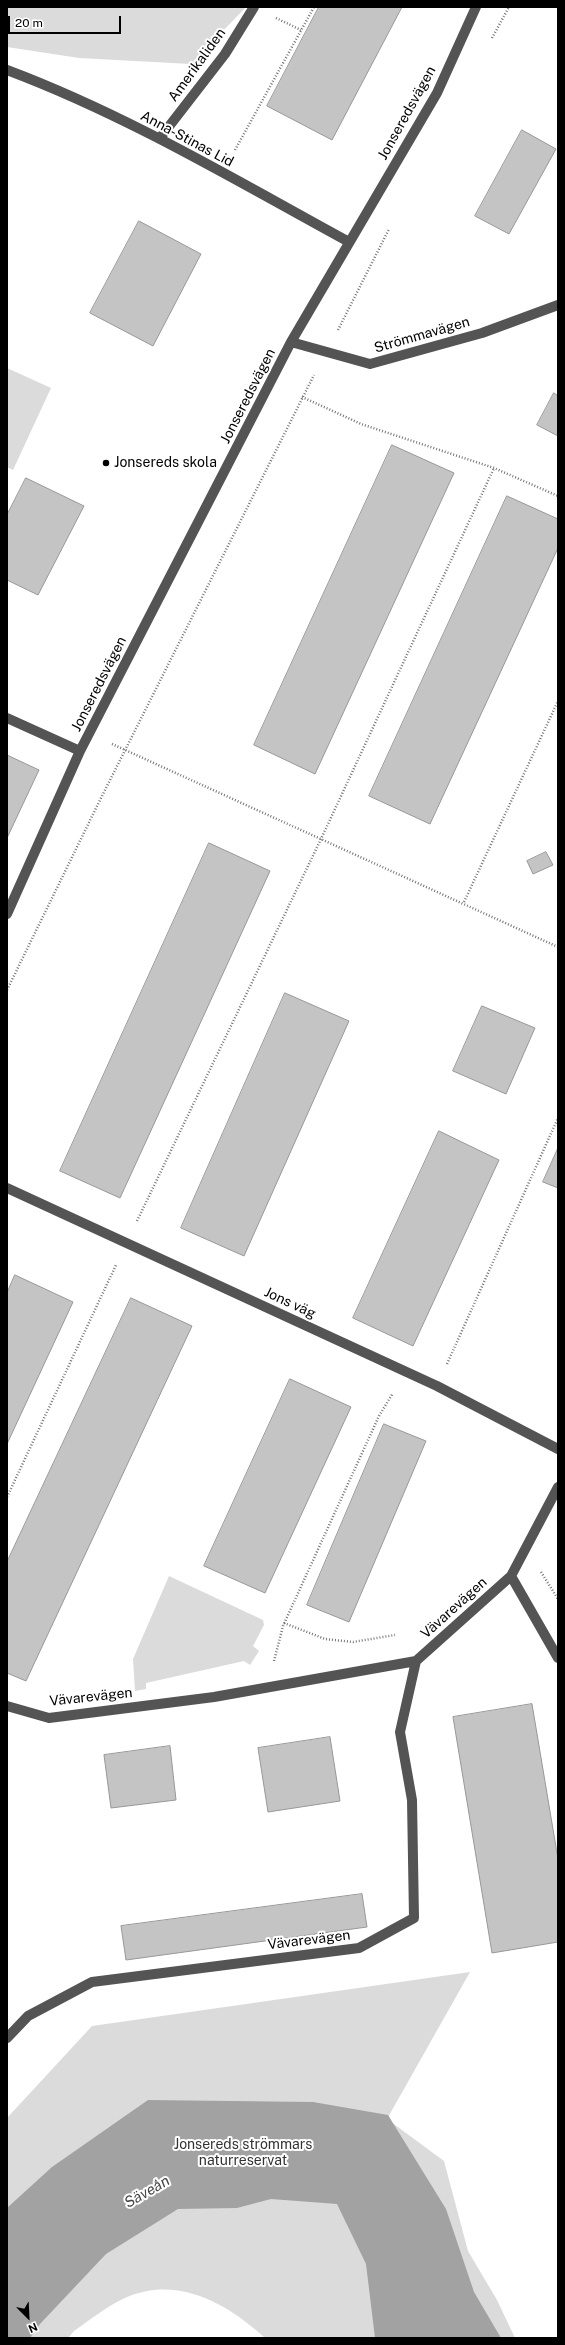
<!DOCTYPE html>
<html>
<head>
<meta charset="utf-8">
<style>
	body { margin:0 }
	#map { position:relative; width:565px; height:2345px; overflow:hidden; background:#fff; font-family:"Public Sans",sans-serif }
	canvas { display:block }
	.frame { position:absolute; inset:0; border:8px solid #000; pointer-events:none }
	.north { position:absolute; left:8px; top:2297px; width:40px; height:40px; -webkit-text-stroke:3px #fff; paint-order:stroke; rotate:156deg; font-size:11px; font-weight:700; line-height:16px; text-align:center; color:#000 }
	.north::after { content:''; display:block; margin:auto; width:14px; height:18px; background:#000; clip-path:polygon(50% 0,100% 100%,50% 72%,0 100%) }
	.scale { position:absolute; left:8px; top:16px; width:113px; height:18px; box-sizing:border-box; border:2px solid #000; border-top:0; padding-left:5px; font-size:12px; line-height:14px; white-space:nowrap; color:#000; -webkit-text-stroke:3px #fff; paint-order:stroke }
</style>
</head>
<body>
<div id="map">
<canvas width="565" height="2345"></canvas>
<div class="frame"></div>
<div class="north">N</div>
<div class="scale">20 m</div>
</div>
<script>
const context = document.querySelector('canvas').getContext('2d');
context.lineJoin = 'round';
function paint(path, color) { context.fillStyle = color; context.fill(path, 'evenodd'); }
function stroke(path, color, width, dash) { context.strokeStyle = color; context.lineWidth = width; context.lineCap = dash ? 'butt' : 'round'; context.setLineDash(dash || []); context.stroke(path); }
function drawText(font, color, halo, rows, align = 'center') {
  context.font = font + ' "Public Sans",sans-serif'; context.lineWidth = 4; context.setLineDash([]); context.textBaseline = 'middle'; context.strokeStyle = halo; context.fillStyle = color; for (const [text, x, y, turn = 0] of rows) {
    context.save(); context.translate(x, y); context.rotate((+turn || 0) * Math.PI / 180); context.textAlign = isNaN(turn) ? turn : align; if (halo) context.strokeText(text, 0, 0); context.fillText(text, 0, 0); context.restore();
  }
}
paint(new Path2D(`
	M7,7H246L191,64L79,58L7,47Z
	M7,368L51,388L13,470L7,467Z
	M169,1576L263,1620L264,1625L253,1646L259,1651L250,1665L244,1661L146,1683V1689L135,1691L133,1659Z
	M470,1972L387,2119L444,2161L468,2251L497,2300L515,2338H265C226,2303 178,2275 125,2298C107,2306 90,2320 74,2331L68,2338H7V2118L92,2026Z`), '#dbdbdb');
paint(new Path2D(`
	M148,2100L313,2102L388,2115L446,2209L474,2292L501,2338H375L366,2264L337,2204L271,2199L237,2208L178,2209L106,2254L40,2324L30,2338H7V2208L52,2167Z`), '#a2a2a2');
const building = new Path2D(`
	M319,7H402L332,140L267,106Z
	M522,130L556,149L509,234L475,216Z
	M139,221L201,254L153,346L90,313Z
	M554,393L558,396V436L537,425Z
	M392,445L454,473L315,774L254,745Z
	M26,478L84,506L38,595L7,580V515Z
	M507,496L558,519V548L430,824L369,796Z
	M7,755L39,770L7,838Z
	M209,843L270,871L120,1198L60,1171Z
	M546,852L553,865L533,874L527,861Z
	M285,993L349,1021L244,1256L181,1228Z
	M482,1006L535,1028L506,1094L453,1071Z
	M439,1131L499,1160L413,1346L353,1318Z
	M558,1148V1188L543,1182Z
	M15,1275L73,1302L7,1444V1293Z
	M131,1298L192,1326L26,1681L7,1673V1562Z
	M290,1379L351,1407L265,1593L204,1566Z
	M384,1424L426,1441L349,1622L307,1605Z
	M532,1704L558,1859V1942L492,1953L453,1717Z
	M330,1737L340,1801L268,1812L258,1748Z
	M170,1746L176,1800L111,1808L104,1755Z
	M362,1894L367,1927L126,1960L121,1926Z`);
paint(building, '#c4c4c4');
stroke(building, '#989898', 1);
stroke(new Path2D(`
	M276,18L301,30
	M492,38L509,7
	M235,150L314,7
	M338,330L389,229
	M302,397L361,424L494,468L558,496
	M112,744L558,947
	M464,902L558,701
	M7,990L100,800L314,375
	M137,1221L321,839L494,468
	M447,1364L558,1118
	M7,1497L116,1265
	M541,1572L558,1599
	M284,1623L325,1639L353,1642L395,1635
	M274,1661L283,1626L379,1416L393,1393`), '#767676', 2.5, [1, 2]);
stroke(new Path2D(`
	M7,70C127,115 237,181 349,242
	M160,138L225,54L254,7
	M291,342L370,364L482,333L558,305
	M7,718L80,751
	M7,914L80,751L291,342L437,93L476,7
	M7,1188L437,1386L558,1449
	M511,1576L558,1658
	M7,1706L49,1718L214,1697L416,1661L511,1576L558,1487
	M7,2038L28,2016L92,1982L359,1948L414,1918L412,1800L400,1732L416,1661`), '#545454', 10);
for (const [x, y, r, color] of [
	[106,463,4,"#000"]
]) { const dot = new Path2D(); dot.arc(x, y, r, 0, 2 * Math.PI); context.fillStyle = color; context.fill(dot); stroke(dot, '#fff', 1.5); }
drawText('14px', '#000', '#fff', [
	["Amerikaliden",197,65,-54],
	["Jonseredsvägen",407,113,-61],
	["Anna-Stinas Lid",187,139,28],
	["Strömmavägen",422,335,-16],
	["Jonseredsvägen",248,396,-63],
	["Jonseredsvägen",99,684,-63],
	["Jons väg",290,1303,25],
	["Vävarevägen",454,1608,-42],
	["Vävarevägen",91,1697,-6],
	["Vävarevägen",309,1940,-7]
]);
drawText('14px', '#000', '#fff', [
	["Jonsereds skola",114,463]
], 'left');
drawText('14px', '#323232', '#fff', [
	["Jonsereds strömmars",243,2145],
	["naturreservat",243,2161]
]);
drawText('italic 15px', '#434343', '#fff', [
	["Säveån",147,2192,-30]
]);
</script>
</body>
</html>
